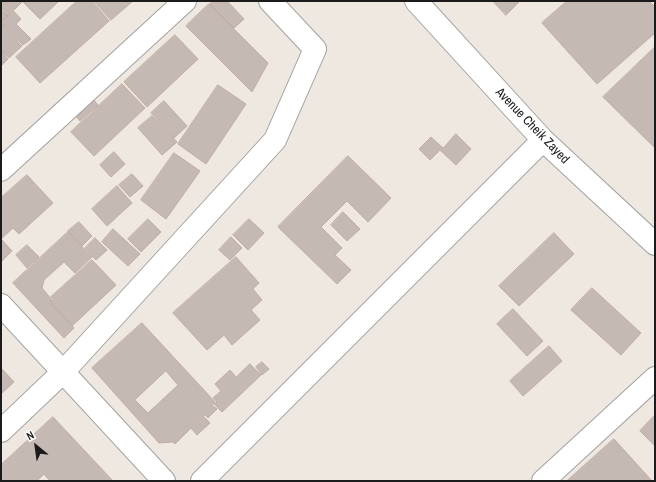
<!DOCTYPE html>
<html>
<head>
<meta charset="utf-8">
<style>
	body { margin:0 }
	#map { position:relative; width:656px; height:482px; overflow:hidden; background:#eee8e0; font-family:"Archivo Narrow",sans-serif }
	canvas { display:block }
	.frame { position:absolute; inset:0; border:2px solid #1b1b1b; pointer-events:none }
	.north { position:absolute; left:16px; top:426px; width:40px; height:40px; -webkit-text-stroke:3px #fff; paint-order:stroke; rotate:331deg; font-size:11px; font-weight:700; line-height:16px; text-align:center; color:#1b1b1b }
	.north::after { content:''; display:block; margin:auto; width:14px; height:18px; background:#1b1b1b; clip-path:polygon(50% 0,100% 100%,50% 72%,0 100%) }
</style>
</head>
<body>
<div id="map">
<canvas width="656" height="482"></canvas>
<div class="frame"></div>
<div class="north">N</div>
</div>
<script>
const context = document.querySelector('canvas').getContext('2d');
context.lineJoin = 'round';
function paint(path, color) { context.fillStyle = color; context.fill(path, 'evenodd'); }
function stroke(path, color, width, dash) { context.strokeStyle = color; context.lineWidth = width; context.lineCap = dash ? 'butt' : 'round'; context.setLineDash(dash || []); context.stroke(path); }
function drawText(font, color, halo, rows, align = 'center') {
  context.font = font + ' "Archivo Narrow",sans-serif'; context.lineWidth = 3.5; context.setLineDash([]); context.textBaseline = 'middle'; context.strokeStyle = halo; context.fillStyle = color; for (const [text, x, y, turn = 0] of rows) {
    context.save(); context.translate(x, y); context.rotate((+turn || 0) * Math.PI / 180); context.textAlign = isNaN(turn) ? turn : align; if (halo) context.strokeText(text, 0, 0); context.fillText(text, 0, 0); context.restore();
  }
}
const building = new Path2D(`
	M1,1H4L21,19L16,24L31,39L23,45L1,22L8,16L1,8Z
	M5,1H23L14,10Z
	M25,1H59L40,19L23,2Z
	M77,1H92L109,21L40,83L16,57Z
	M94,1H133L111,20Z
	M213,1H227L244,19L234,28L210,4Z
	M493,1H520L506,15Z
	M567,1H649L655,7V33L597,84L542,23Z
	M209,4L268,63L252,92L186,26Z
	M1,10L7,16L1,22Z
	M1,23L22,46L9,58L1,50Z
	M175,35L198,59L147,107L124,82Z
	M655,47V148L603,97Z
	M1,51L8,59L1,66Z
	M122,84L145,108L94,156L71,132Z
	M218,85L246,104L206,164L178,144Z
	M92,98L98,105L80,121L74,114Z
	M164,101L187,126L174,138L151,113Z
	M152,116L177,142L162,155L138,128Z
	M456,134L471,149L456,165L440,150L430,160L419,149L431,137L443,148Z
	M114,152L125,164L111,177L100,165Z
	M174,153L200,171L166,219L141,200Z
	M348,156L391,198L368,222L347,201L321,227L342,248L335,255L351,270L337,284L278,227Z
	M132,174L143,186L130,197L119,185Z
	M27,175L53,203L19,234L13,228L1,239V198Z
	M117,186L132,203L107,226L92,209Z
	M343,212L360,229L347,241L331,225Z
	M148,219L161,232L141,252L128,239Z
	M249,219L264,233L248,250L233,235Z
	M79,222L92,236L82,246L68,231Z
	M113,229L140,254L128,266L102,242Z
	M68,232L92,257L75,273L64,262L44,280L42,288L52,300L50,302L74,328L64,338L13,283Z
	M554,233L574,254L519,306L499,286Z
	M231,237L242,248L230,260L219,250Z
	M95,238L107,250L96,260L85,248Z
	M1,239L12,251L1,262Z
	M27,245L39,257L27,268L16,255Z
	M236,257L259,283L253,289L262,300L251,310L260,320L232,345L224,335L207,350L173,313Z
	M92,260L116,285L72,326L50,302L54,300L51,297Z
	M592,288L641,333L621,355L571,310Z
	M513,309L543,341L527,356L497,324Z
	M142,323L215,402L212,405L217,409L208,418L205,415L203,416L210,423L197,435L191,428L175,444L173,442L159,443L92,368ZM166,371L178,385L148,413L135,400Z
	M549,346L562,361L523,396L510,381Z
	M262,362L269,369L262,375L256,367Z
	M250,364L261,375L222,412L214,404L217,402L213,398L221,391L215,384L230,370L236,377Z
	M1,368L14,382L1,394Z
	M655,415V446L640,431Z
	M53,417L113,481H50L44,474L37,481H1V465Z
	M614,439L652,481H567Z`);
paint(building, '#c5b9b3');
stroke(building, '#c0aca2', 1);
const minor = new Path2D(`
	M416,1L543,140L655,244
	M1,170L185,1
	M1,305L164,481
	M1,431L63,372L275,140L315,49L270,1
	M202,481L543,140
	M543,481L655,378`);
stroke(minor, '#a2a2a2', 24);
stroke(minor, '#fff', 22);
drawText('13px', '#1b1b1b', '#fff', [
	["Avenue Cheik Zayed",532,126,46]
]);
</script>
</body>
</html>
